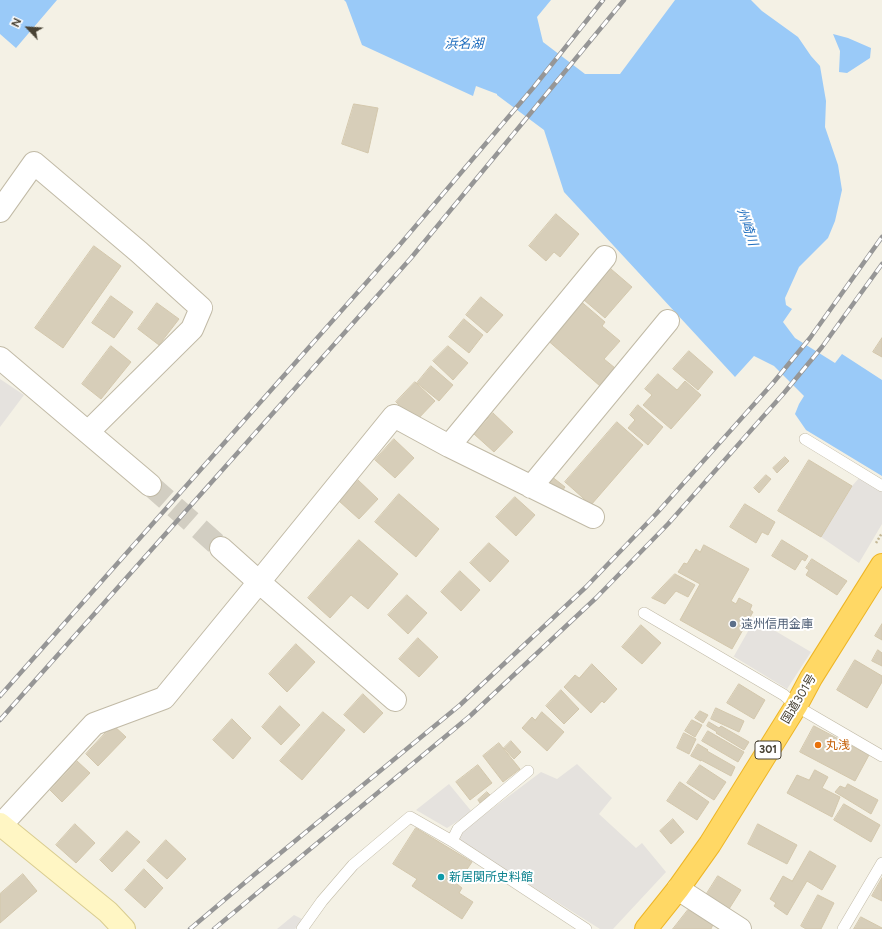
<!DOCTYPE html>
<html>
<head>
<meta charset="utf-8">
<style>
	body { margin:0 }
	#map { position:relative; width:882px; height:929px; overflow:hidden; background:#f4f1e5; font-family:Figtree,sans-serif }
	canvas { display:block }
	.north { position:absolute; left:8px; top:8px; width:40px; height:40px; -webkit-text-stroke:3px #fff; paint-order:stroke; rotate:295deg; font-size:11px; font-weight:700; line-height:16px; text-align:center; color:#484234 }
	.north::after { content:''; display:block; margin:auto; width:14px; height:18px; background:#484234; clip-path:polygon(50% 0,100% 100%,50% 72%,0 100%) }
</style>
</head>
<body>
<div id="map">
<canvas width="882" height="929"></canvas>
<div class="north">N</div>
</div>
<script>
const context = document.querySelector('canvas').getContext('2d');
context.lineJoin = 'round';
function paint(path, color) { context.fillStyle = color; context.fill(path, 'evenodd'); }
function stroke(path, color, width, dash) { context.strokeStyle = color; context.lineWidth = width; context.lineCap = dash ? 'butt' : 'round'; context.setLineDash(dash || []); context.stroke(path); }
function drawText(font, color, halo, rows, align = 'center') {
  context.font = font + ' Figtree,"Noto Sans JP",sans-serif'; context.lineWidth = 4; context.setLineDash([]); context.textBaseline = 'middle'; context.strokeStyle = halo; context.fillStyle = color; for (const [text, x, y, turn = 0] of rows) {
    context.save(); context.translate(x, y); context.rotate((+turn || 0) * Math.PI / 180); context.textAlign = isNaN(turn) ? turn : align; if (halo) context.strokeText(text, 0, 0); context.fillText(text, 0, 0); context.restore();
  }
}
paint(new Path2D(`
	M0,379L24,395L0,427Z
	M860,477L882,491V524L859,563L821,537L852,486Z
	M755,619L811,652L787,689L733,656H734Z
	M577,764L612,798L599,814L636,848L642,843L666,872L613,929H600L458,840L465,829L541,772L557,779Z
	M449,784L472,812L447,828L416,810Z
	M294,915L302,919L295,929H277Z`), '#e5e2de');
paint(new Path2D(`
	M0,0H57L16,48L0,34Z
	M344,0H551L537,17L543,42L585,74H620L675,0H751L762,11L798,37L811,56L820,66L826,101L825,127L838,165L842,190L835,221L828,238L799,267L785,298L786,305L792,309L783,322L795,338L835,363L842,354L882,380V476L806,430L795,414L799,404L804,396L774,366L754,356L735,377L564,192L544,130L497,95V94L476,86L473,96L362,45L346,2Z
	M833,34L848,38L871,48L870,58L847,73L839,72L840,51Z`), '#9acaf8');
const building = new Path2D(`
	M354,104L378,108L368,153L342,144Z
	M556,214L579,234L560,257L554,252L546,261L529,246Z
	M94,246L121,266L63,348L35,328Z
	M611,269L632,287L605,318L584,300Z
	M111,296L133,312L114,338L92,323Z
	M481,297L503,315L487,333L466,315Z
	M578,299L605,322L602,326L620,341L604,359L615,368L600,386L545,338Z
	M157,303L179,319L159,345L138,329Z
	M464,319L483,335L469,353L449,337Z
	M882,338V357L873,352Z
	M111,346L131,362L101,399L82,384Z
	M448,346L468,363L453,380L433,361Z
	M689,351L713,372L698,390L673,369Z
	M431,366L453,385L439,401L417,383Z
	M658,374L677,390L685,381L701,395L671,429L643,405L652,395L645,389Z
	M415,382L435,401L416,421L396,402Z
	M638,405L663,427L648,445L628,428L635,420L630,415Z
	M493,413L513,432L494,452L474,434Z
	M617,422L643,445L591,505L565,482Z
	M394,439L414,458L395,478L375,460Z
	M785,457L789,461L777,473L773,468Z
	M809,460L852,486L821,537L778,511Z
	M766,475L771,479L759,493L754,488Z
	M551,476L565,487L560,494L546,482Z
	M358,480L378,499L359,519L339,501Z
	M399,494L439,529L416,557L375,522Z
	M515,497L535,515L516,536L496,517Z
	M745,504L775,522L768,535L762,532L756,543L730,527Z
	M359,540L398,574L368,609L351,595L330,618L308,598Z
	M782,540L808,556L805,561L802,559L795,570L772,556Z
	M489,543L509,561L490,582L470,563Z
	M704,545L749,569L731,601L736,604L739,598L752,605L750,610L753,612L732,649L680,620L700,584L678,572L684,563L687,564L696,549L700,552Z
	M812,559L847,581L837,595L806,575L809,570L806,568Z
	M460,571L480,590L461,611L441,592Z
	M675,574L695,585L688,597L676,591L665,604L652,598Z
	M407,595L427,613L408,634L388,615Z
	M882,624V640L875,636Z
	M641,625L661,643L642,664L622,647Z
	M418,638L438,657L419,677L399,659Z
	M296,644L315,662L287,692L269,674Z
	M878,650L882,653V666L872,661Z
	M855,660L882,676V682L867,708L837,690Z
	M592,664L617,689L604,703L602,701L591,713L564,687L575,675L579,678Z
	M739,684L765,700L754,719L727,703Z
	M561,690L579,709L564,724L546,706Z
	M363,694L383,713L364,733L344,715Z
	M280,706L300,725L281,745L262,727Z
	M716,708L744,721L739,732L711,719Z
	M700,711L708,715L703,723L695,718Z
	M323,712L345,730L302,780L280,761Z
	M542,712L564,732L547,751L522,728L532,717L535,720Z
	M232,719L251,738L233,759L213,740Z
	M692,720L702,725L695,737L685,731Z
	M709,722L719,728L721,726L749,742L744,750L716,733L717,732L707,726Z
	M113,725L126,737L98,766L86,754Z
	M814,726L869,755L855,781L800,752Z
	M708,731L744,752L738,762L702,741Z
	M684,733L696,739L689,754L677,748Z
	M511,741L521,752L514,759L504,748Z
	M499,743L520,769L503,782L483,756Z
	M698,744L708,750L707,751L735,767L731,776L701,760V761L691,756Z
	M77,761L90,773L62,802L50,790Z
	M478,765L492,783L470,800L456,782Z
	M700,765L726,782L714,800L687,783Z
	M815,770L828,777L822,788L840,797L832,817L787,793L797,775L809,780Z
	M680,782L709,802L697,820L667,801Z
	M848,784L878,800L871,814L835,792L840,786L845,788Z
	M487,792L490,795L480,803L478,800Z
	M844,804L880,825L871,842L834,820Z
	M673,819L684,832L671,844L660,831Z
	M75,824L95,843L76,863L56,845Z
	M758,824L797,845L787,864L748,844Z
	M416,828L472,862L457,884L462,888L459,893L473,902L462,919L412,886L417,879L393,864Z
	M127,831L140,842L112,872L100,860Z
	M166,840L186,859L167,879L147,861Z
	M810,851L836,866L822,890L807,881L787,915L774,906L776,903L770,899L783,876L792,881Z
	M144,869L163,888L145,908L125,890Z
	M23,874L37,891L0,923V894Z
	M718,876L741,890L729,909L706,895Z
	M882,878V901L872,896Z
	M818,895L834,903L821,929H806L801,926Z
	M688,910L714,922L711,929H673Z
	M861,917L882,928V929H854Z`);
paint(building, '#d7ceb9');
stroke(building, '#d3c7ac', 1);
stroke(new Path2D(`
	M150,485L221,548`), '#d2cec2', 22, [22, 11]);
const lane = new Path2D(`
	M805,439L882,486
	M644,613L784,695L796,706L882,756
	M452,841L458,829L528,771
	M302,929L322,901L353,865L410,817L452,841L586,929
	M843,929L882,863`);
const street = new Path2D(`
	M0,211L34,163L139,252L201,308L192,329L88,432
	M0,358L150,485
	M449,446L593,517
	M531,487L668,321
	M221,548L259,582L395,700
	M1,825L94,724L164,698L259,582L394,416L449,446L605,257
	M678,889L740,929`);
const secondary = new Path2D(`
	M0,824L108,912L124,929`);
const highway = new Path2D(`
	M646,929L678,889L710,844L796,706L811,678L882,565`);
stroke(lane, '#c1baa6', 12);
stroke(street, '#c1baa6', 24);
stroke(secondary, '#d9cc8f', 24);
stroke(highway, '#eeb525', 24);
stroke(new Path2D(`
	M876,543L882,533`), '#c4b896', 2.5, [2, 2]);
stroke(lane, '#fff', 11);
stroke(street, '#fff', 22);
stroke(secondary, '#fff6c4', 22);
stroke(highway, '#ffd865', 22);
const rail = new Path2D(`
	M0,696L397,248L533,88L603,0
	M0,720L411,258L624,0
	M190,929L255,874L460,705L586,587L656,514L773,383L810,338L882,237
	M214,929L470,716L596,598L668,524L784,393L822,347L882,264`);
stroke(rail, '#969696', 4.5);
stroke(rail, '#fff', 3, [9]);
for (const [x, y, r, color] of [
	[733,624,4,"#5c6f8a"],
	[818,745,4,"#e8710a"],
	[441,877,4,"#0f9aa8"]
]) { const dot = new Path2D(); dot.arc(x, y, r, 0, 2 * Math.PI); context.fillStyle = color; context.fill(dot); stroke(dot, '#fff', 1.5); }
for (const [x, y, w] of [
	[768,750,26]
]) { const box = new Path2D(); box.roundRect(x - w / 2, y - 9, w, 18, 3); context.fillStyle = '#fff'; context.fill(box); stroke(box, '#484234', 1); }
drawText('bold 11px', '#484234', null, [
	["301",768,750]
]);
drawText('12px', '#4e5e75', '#fff', [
	["遠州信用金庫",741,624]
], 'left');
drawText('12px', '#484234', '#fff', [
	["国道301号",799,699,-59]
]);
drawText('12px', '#c56008', '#fff', [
	["丸浅",826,745]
], 'left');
drawText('12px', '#0d838f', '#fff', [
	["新居関所史料館",449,877]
], 'left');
drawText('italic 13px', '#216fbf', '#fff', [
	["浜名湖",464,44],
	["州崎川",747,227,72]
]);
</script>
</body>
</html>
